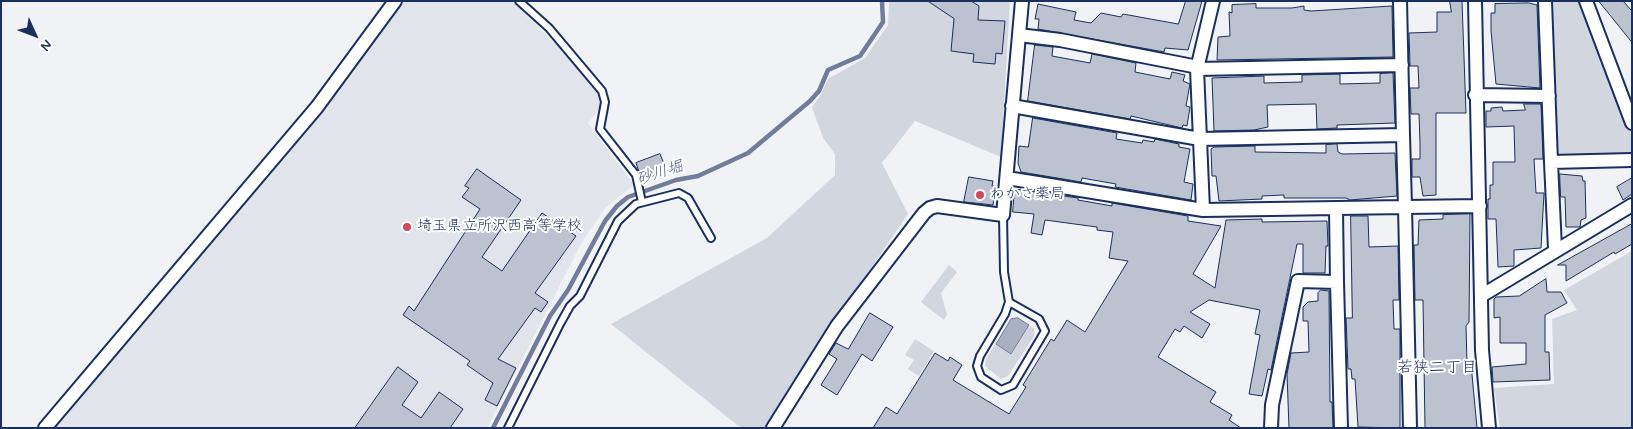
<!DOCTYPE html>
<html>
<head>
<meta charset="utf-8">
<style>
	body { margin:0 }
	#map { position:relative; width:1633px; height:429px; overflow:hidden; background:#f1f2f5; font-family:Mynerve,sans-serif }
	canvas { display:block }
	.frame { position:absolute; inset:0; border:2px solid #1b2f5e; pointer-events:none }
	.north { position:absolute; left:10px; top:10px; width:50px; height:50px; -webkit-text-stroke:4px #fff; paint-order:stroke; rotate:133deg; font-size:14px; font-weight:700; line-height:20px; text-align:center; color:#1b2f5e }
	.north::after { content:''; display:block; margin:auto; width:18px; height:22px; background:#1b2f5e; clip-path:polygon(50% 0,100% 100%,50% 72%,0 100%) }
</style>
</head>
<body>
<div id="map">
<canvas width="1633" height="429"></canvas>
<div class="frame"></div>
<div class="north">N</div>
</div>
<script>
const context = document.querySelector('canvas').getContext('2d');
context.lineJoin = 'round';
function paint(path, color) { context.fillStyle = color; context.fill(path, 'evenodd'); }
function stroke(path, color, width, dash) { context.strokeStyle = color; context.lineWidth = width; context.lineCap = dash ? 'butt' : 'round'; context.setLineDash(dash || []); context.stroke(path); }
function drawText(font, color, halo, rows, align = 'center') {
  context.font = font + ' Mynerve,"Klee One",sans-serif'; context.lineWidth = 4; context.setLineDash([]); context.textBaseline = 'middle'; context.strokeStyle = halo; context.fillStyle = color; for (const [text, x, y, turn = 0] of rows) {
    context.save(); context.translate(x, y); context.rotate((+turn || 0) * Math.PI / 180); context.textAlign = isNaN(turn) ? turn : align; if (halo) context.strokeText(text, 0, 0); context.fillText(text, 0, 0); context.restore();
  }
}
paint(new Path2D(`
	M400,1H511L561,49L581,71L601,99V107L588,123L634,185L606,207L583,240L487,428H49Z`), '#e1e4ea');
paint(new Path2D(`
	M889,1H1010L1001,157L915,121L882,163L908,214L814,351L765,428H741L611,324L767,238L835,175V154L823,138L812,107L820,96L828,79L865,58L888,25Z
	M1553,1H1581L1632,135V154L1561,156L1556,151Z
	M1632,251V428H1500L1494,388L1554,384L1552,319L1577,310L1564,290Z
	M949,265L957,272L941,293L947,315L944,320L921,302Z
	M1029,326L1034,328V336L1008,376L1001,379L985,366L986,359L995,344L1012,354Z
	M915,339L934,351L919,376L908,369L914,360L905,355Z`), '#d2d6df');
const water = new Path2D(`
	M1018,318L1029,325L1011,354L996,344L1011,319Z`);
paint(water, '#a8b0c2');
stroke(water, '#707c9a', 1);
stroke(new Path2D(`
	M493,428L550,316L568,290L605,221L617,206L628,197L676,180L698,176L748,153L810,101L819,91L828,70L860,56L883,22L882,1`), '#707c9a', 4.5);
const building = new Path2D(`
	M928,1H971L979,6L978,20L1005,21L1002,54L996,53L995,64L973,62L974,54L951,51L954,19Z
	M1186,1H1202L1188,50L1165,48L1164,52L1038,29L1039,19H1035L1038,4L1076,12L1074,20L1091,23L1101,13L1121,17L1123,14L1178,24Z
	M1450,1H1462L1466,113H1436V195L1423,196L1420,177H1412V159H1420V143L1419,114H1411L1410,88H1419L1418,66H1410L1409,33L1437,32V12H1451Z
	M1599,1H1623L1632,11V42Z
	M1529,3L1537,5L1540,88L1496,84L1491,31V13H1495V4Z
	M1256,4V8H1292L1304,6V10L1311,11L1392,6L1393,57L1217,60L1218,37L1230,36L1229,12L1232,13V5Z
	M1035,45L1053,47L1052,56L1090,63L1092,54L1136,63L1135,72L1170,79L1172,72L1185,75L1183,81L1190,84L1186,106L1190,107L1187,126L1183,125L1182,128L1131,116L1130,119L1028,101Z
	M1393,73L1395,123L1337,125V128L1317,129L1316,104L1267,105L1268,127L1254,130L1214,131L1212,78L1264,76V83L1302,82V75L1340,74V84L1380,83V74Z
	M1524,104H1541L1543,159H1534L1536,193H1544L1541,248L1514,250V266L1498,267L1496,219H1488V199H1490V185H1493V162H1515L1514,126L1486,127V111H1491V108L1502,107L1503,111L1525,110Z
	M1033,118L1117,133L1116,139L1142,143L1143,140L1154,142L1155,139L1179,144V147L1190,149L1184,182L1193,184L1191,200L1115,187L1116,184L1082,178L1081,182L1021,172L1018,163L1019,146L1028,147Z
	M1337,144L1338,152L1342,154L1395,153L1397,196L1350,200L1346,198H1284V195L1262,196V199L1219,201L1216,176H1212L1211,149L1214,147L1255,146V152L1326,153V145Z
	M660,154L667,171L642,180L636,163Z
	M477,169L521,200L482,257L502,271L542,213L576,236L535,293L548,302L541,312L535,308L498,359L516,368L497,406L485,400L493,383L467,365L470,361L403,315L409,306L414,311L480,209L462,197L469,188L465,186Z
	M1560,174L1582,176L1583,181H1585L1586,218L1581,220L1580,227H1566L1565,197H1561Z
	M969,177L993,181L992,186H996L993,205L964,202Z
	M1632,178V194L1623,200L1617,187Z
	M1015,189L1078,198V200L1112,206V203L1188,216V221L1221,226L1193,274L1215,288L1226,220L1262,219V222L1327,221L1328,246H1326L1325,273H1303V244H1297L1271,370L1268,369L1262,396L1249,394L1260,335L1255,334L1260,310L1209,300L1190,312L1210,324L1202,338L1184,326L1180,332L1175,329L1158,357L1216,392L1210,402L1232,415L1229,420L1241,428H873L886,407L897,414L935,353L948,361L950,357L962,365L953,380L1009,414L1026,387L1023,385L1051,339L1054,341L1067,320L1085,332L1128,261L1109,258L1113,232L1097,230V227L1045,220L1042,235L1031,233L1034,214L1013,212Z
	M1470,214L1469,322L1466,326L1467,364H1471L1477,428H1425L1423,300H1415L1414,245H1418L1419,220L1443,219V215Z
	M1351,216H1368L1369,247L1398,246L1399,300H1393L1394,329H1400V428L1358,427L1355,379H1352L1351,369H1348L1346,318H1352Z
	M1632,224V244L1615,254L1614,252L1566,281V265H1558Z
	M1546,279L1547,292H1561L1567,303L1545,315V352H1549L1550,380L1493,382L1492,367L1526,364V343H1500V317L1494,318V299L1496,297L1519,296Z
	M1321,290L1329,291L1330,402H1332L1333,428H1289L1287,374L1291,353L1309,352L1308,321H1303V307L1308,302L1318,301V293Z
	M870,313L893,327L872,361L862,354L837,395L821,385L837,359L829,354L836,343L848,349Z
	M398,367L418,382L402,405L421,418L439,392L463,409L450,428H355Z`);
paint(building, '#bcc2d0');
stroke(building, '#1b2f5e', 1);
const lane = new Path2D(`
	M519,1L549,28L602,91L605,102L600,129L636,175L642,202
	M1003,215L1004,272L1009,302L1005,314L980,356L977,366L981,377L1001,390L1013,385L1045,331L1039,319L1009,302
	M508,428L560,324L570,306L580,296L618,221L636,204L679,193L688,198L711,238`);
const street = new Path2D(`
	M1400,1L1403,135
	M1475,1L1482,350L1489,428
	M1545,1L1551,162
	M1586,1L1632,123
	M1019,35L1060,40L1198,67
	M1197,69L1402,65
	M1475,95L1549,96
	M1012,106L1200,139L1403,135L1405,207L1480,206
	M1007,178L1203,210L1405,207L1410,428
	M1203,210L1197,69L1213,1
	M1555,249L1551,162L1632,160
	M1337,282L1341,428
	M1481,296L1632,205
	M45,428L317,107L395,1
	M773,428L837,326L924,213L930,208L937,206L1003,215L1022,1
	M1271,428L1272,405L1298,281L1337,282L1336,209`);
stroke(lane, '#1b2f5e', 10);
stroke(street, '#1b2f5e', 16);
stroke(lane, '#fff', 6);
stroke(street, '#fff', 12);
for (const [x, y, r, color] of [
	[980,195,5,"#d1495b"],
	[407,227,5,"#d1495b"]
]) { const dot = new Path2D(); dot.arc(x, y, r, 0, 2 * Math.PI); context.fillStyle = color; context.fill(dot); stroke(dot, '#fff', 2); }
drawText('15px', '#1b2f5e', '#fff', [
	["わかさ薬局",990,195],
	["埼玉県立所沢西高等学校",417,227]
], 'left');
drawText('italic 16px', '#4c5c81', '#fff', [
	["砂川堀",660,174,-17]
]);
drawText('16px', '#1b2f5e', '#fff', [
	["若狭二丁目",1437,369]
]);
</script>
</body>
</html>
